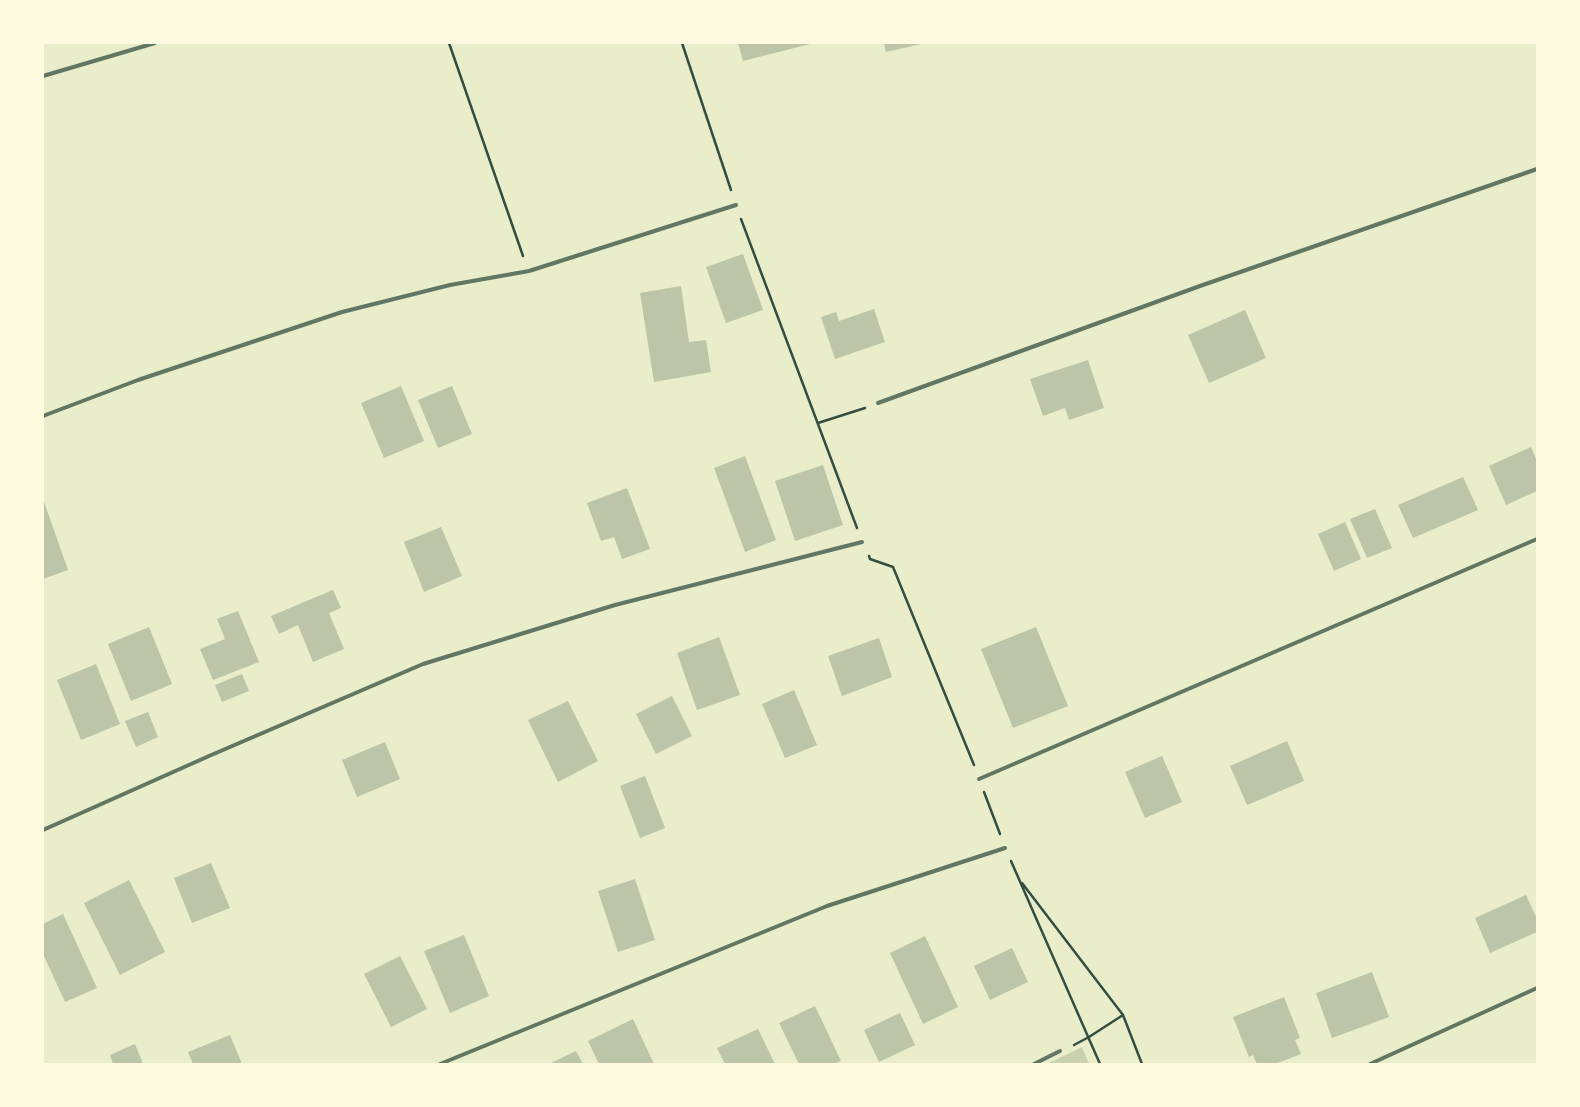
<!DOCTYPE html>
<html>
<head>
<meta charset="utf-8">
<style>
	body { margin:0 }
	#map { position:relative; width:1580px; height:1107px; overflow:hidden; background:#e9edc9; font-family:Arial,sans-serif }
	canvas { display:block }
	.frame { position:absolute; inset:0; border:44px solid #fefae0; pointer-events:none }
</style>
</head>
<body>
<div id="map">
<canvas width="1580" height="1107"></canvas>
<div class="frame"></div>
</div>
<script>
const context = document.querySelector('canvas').getContext('2d');
context.lineJoin = 'round';
function paint(path, color) { context.fillStyle = color; context.fill(path, 'evenodd'); }
function stroke(path, color, width, dash) { context.strokeStyle = color; context.lineWidth = width; context.lineCap = dash ? 'butt' : 'round'; context.setLineDash(dash || []); context.stroke(path); }
paint(new Path2D(`
	M1082,1047L1089,1064H1047Z`), '#cad2ad');
paint(new Path2D(`
	M738,43H810V44L743,61Z
	M884,43H921V44L886,52Z
	M743,254L763,310L726,323L706,267Z
	M681,286L689,342L706,340L711,372L654,382L640,293Z
	M874,309L885,342L835,359L821,317L836,312L839,321Z
	M1245,310L1266,358L1209,383L1188,335Z
	M1088,360L1104,408L1069,420L1065,408L1043,416L1030,379Z
	M401,386L424,441L384,458L361,403Z
	M452,386L472,434L438,448L418,400Z
	M1531,447L1537,461V491L1506,505L1489,466Z
	M745,456L776,540L745,552L714,468Z
	M823,465L843,525L795,541L775,481Z
	M1463,477L1478,510L1413,538L1398,505Z
	M627,488L650,549L622,559L614,537L601,541L587,503Z
	M43,499L68,570L43,579Z
	M1375,509L1392,548L1367,558L1350,519Z
	M1345,522L1361,559L1334,571L1318,534Z
	M441,527L462,576L424,592L404,542Z
	M333,590L341,608L329,613L344,649L313,662L298,625L279,634L271,616Z
	M238,611L259,662L213,680L200,649L225,639L217,619Z
	M149,627L172,684L131,701L108,644Z
	M1036,627L1068,706L1013,728L981,649Z
	M719,637L740,695L697,710L677,653Z
	M879,638L892,677L842,696L828,656Z
	M96,664L120,724L81,740L57,680Z
	M242,674L249,691L222,702L215,685Z
	M794,690L817,745L785,758L762,704Z
	M672,696L692,736L656,754L636,714Z
	M568,701L598,761L558,782L528,720Z
	M148,712L158,737L136,747L125,721Z
	M1287,741L1304,781L1247,805L1230,766Z
	M385,742L400,779L357,797L342,760Z
	M1162,756L1182,802L1145,818L1125,772Z
	M645,776L665,828L640,838L620,786Z
	M211,863L230,908L192,923L174,878Z
	M635,879L655,940L618,952L598,891Z
	M129,880L165,952L120,975L84,903Z
	M1526,895L1537,919V932L1490,953L1475,918Z
	M63,914L97,988L65,1002L43,954V924Z
	M464,935L489,996L450,1013L424,951Z
	M925,936L958,1007L923,1024L890,953Z
	M1012,948L1028,982L990,1000L974,966Z
	M400,956L427,1009L391,1027L364,974Z
	M1372,972L1389,1017L1332,1038L1316,993Z
	M1284,997L1300,1038L1295,1040L1301,1054L1275,1064H1257L1253,1055L1249,1057L1233,1017Z
	M815,1006L841,1061L834,1064H799L779,1023Z
	M900,1013L915,1045L879,1062L864,1030Z
	M633,1019L654,1064H599L588,1041Z
	M758,1029L775,1064H725L717,1048Z
	M230,1035L242,1064H193L188,1052Z
	M135,1044L143,1064H113L110,1055Z
	M576,1051L583,1064H549Z`), '#bcc5a7');
stroke(new Path2D(`
	M449,43L523,256
	M682,43L731,190
	M741,219L857,528
	M818,423L865,408
	M869,556L870,559L893,567L974,765
	M984,792L1000,834
	M1011,861L1100,1064
	M1022,883L1123,1015L1142,1064
	M1074,1045L1089,1037L1123,1015`), '#344e41', 2.5);
stroke(new Path2D(`
	M43,76L155,43
	M878,403L1200,286L1537,169
	M43,416L138,380L342,312L450,285L529,271L736,205
	M979,779L1537,539
	M43,830L209,756L423,664L615,605L862,542
	M440,1064L827,906L1005,848
	M1034,1064L1060,1051
	M1370,1064L1537,988`), '#617663', 4);
</script>
</body>
</html>
